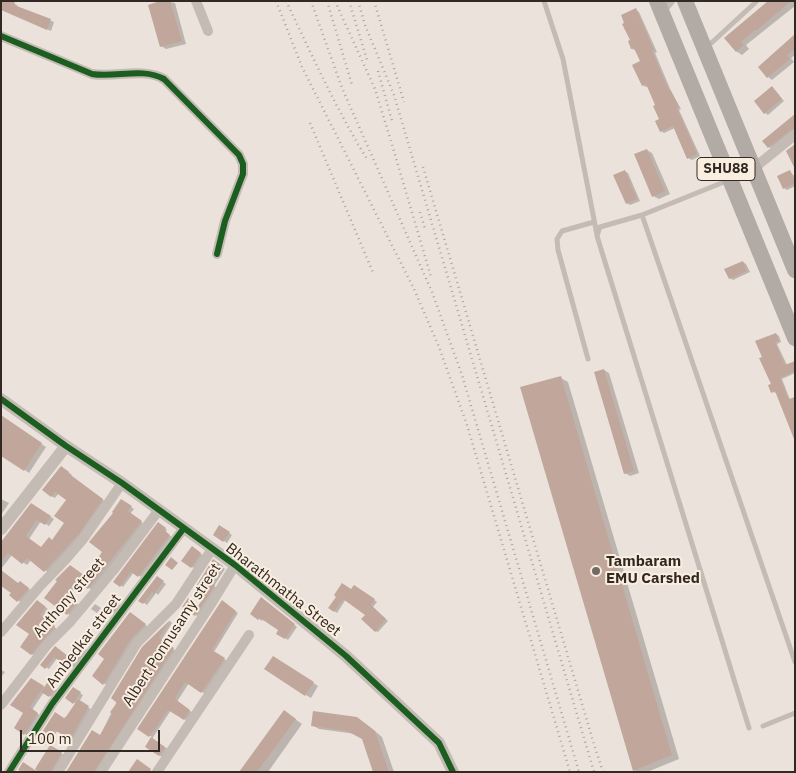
<!DOCTYPE html>
<html>
<head>
<meta charset="utf-8">
<style>
	body { margin:0 }
	#map { position:relative; width:796px; height:773px; overflow:hidden; background:#ebe3db; font-family:"IBM Plex Sans",sans-serif }
	canvas { display:block }
	.frame { position:absolute; inset:0; border:2px solid #332923; pointer-events:none }
	.scale { position:absolute; left:20px; top:730px; width:140px; height:22px; box-sizing:border-box; border:2px solid #332923; border-top:0; padding-left:6px; font-size:15px; line-height:18px; white-space:nowrap; color:#332923; -webkit-text-stroke:4px #faeee0; paint-order:stroke }
</style>
</head>
<body>
<div id="map">
<canvas width="796" height="773"></canvas>
<div class="frame"></div>
<div class="scale">100 m</div>
</div>
<script>
const context = document.querySelector('canvas').getContext('2d');
context.lineJoin = 'round';
function paint(path, color) { context.fillStyle = color; context.fill(path, 'evenodd'); }
function stroke(path, color, width, dash) { context.strokeStyle = color; context.lineWidth = width; context.lineCap = dash ? 'butt' : 'round'; context.setLineDash(dash || []); context.stroke(path); }
function drawText(font, color, halo, rows, align = 'center') {
  context.font = font + ' "IBM Plex Sans",sans-serif'; context.lineWidth = 4; context.setLineDash([]); context.textBaseline = 'middle'; context.strokeStyle = halo; context.fillStyle = color; for (const [text, x, y, turn = 0] of rows) {
    context.save(); context.translate(x, y); context.rotate((+turn || 0) * Math.PI / 180); context.textAlign = isNaN(turn) ? turn : align; if (halo) context.strokeText(text, 0, 0); context.fillText(text, 0, 0); context.restore();
  }
}
paint(new Path2D(`
	M165,1L175,3L186,44L166,49L161,46Z
	M770,1H795V6L746,45L749,49L742,55L736,51L726,38Z
	M14,3L18,6L17,7L54,22L51,31L1,9Z
	M636,10L639,12L657,52L655,53L671,91L681,109L679,110L700,156L692,160L688,158L675,128L664,133L661,131V120L657,106L648,86L646,87L642,85L641,62L635,50L632,49V41Z
	M795,36V55L791,58L794,62L772,80L768,77Z
	M775,90L784,101L768,115L765,113Z
	M795,116V133L774,150L769,147Z
	M647,150L652,153L670,194L659,199L653,196Z
	M624,171L628,173L640,201L630,205L627,203Z
	M790,171L795,177V186L787,190L784,188Z
	M743,262L746,264L750,272L733,280L730,278Z
	M776,334L779,336L781,342L777,344L787,365L795,362V373L782,379L790,400L795,398V435L777,393L772,392V385L761,359Z
	M604,370L609,373L639,473L630,476L625,473Z
	M561,378L568,382L679,759L647,772H637L634,770Z
	M21,431L46,447L29,473L25,470Z
	M65,469L72,475L71,476L106,502L82,536L49,573L31,560L27,565L12,555L1,569V546L32,505L54,519L49,526L41,521L29,539L42,548L52,541L66,523L68,500L59,493L55,498L51,496Z
	M1,499L9,503L1,515Z
	M124,502L134,509L130,514L144,524L92,590L80,582L69,597L79,605L71,616L68,614L58,581L88,580L98,566Z
	M161,525L167,530L165,533L172,537L141,577L134,572L123,587L114,581Z
	M220,527L232,535L227,543L215,535Z
	M196,550L204,556L195,569L183,561Z
	M217,563L225,569L214,586L217,588L199,617L184,607H198L207,595Z
	M157,578L166,584L158,595L156,593L147,605L140,600Z
	M19,584L24,585L32,591L22,603L10,595Z
	M352,591L364,592L377,602L373,607L388,621L378,632L375,631L367,615L346,599L337,613L330,608Z
	M265,601L297,627L288,640L278,633L280,630L263,619L262,621L252,614Z
	M116,602L121,606L116,614L112,612Z
	M225,603L238,613L214,652L227,661L205,694L189,683L180,697L177,702L193,713L187,721L171,710L152,739L168,749L162,757L146,746L152,737L139,729Z
	M40,604L48,609L42,618L57,629L35,656L31,654V634Z
	M95,604L101,608L97,613L91,609Z
	M132,615L147,626L106,685L94,676Z
	M170,621L172,623L161,641L176,651L98,772H66L100,736L143,648Z
	M82,646L87,650L74,668L58,657L49,669L42,665L56,648L68,657Z
	M278,660L318,686L311,698L306,695Z
	M1,670L5,672L1,677Z
	M31,679L45,688L47,684L58,691L53,698L44,692L32,710L41,716L28,736L16,728L25,713Z
	M74,689L83,695L79,702L91,709L73,740L58,730L48,745L64,755L55,772H18L24,764L35,771L50,746L39,740L64,719L76,704L67,698Z
	M291,716L302,724L268,772H240Z
	M365,723L382,737L394,772H375L363,739L356,734L319,729L312,725Z`), '#0003');
paint(new Path2D(`
	M1,1H15L14,5L51,19L47,30L1,10Z
	M160,1H170L182,41L160,47L148,5Z
	M768,1H791L756,31L755,30L741,42L744,45L736,52L724,38Z
	M636,8L654,50L652,51L669,90L670,89L679,107L677,108L697,154L687,159L673,126L660,132L655,121L659,119L653,106L655,105L646,84L642,86L632,65L640,61L634,48L631,49L628,41L630,40L622,24L624,23L621,15Z
	M795,34V49L787,55L790,59L767,78L758,67Z
	M772,86L782,99L764,114L754,101Z
	M795,114V128L791,130L768,148L762,141Z
	M795,144V169L786,151Z
	M647,149L665,191L652,197L634,154Z
	M625,170L637,199L626,204L613,175Z
	M790,170L795,183L783,189L777,176Z
	M743,261L747,271L729,279L724,269Z
	M776,333L779,341L775,342L785,365L795,361V371L780,378L789,399L795,397L794,439L775,391L771,393L768,385L771,384L759,358L762,357L755,341Z
	M604,369L634,471L624,474L594,372Z
	M561,376L672,755L633,771L520,387Z
	M1,415L42,443L24,471L1,456Z
	M61,466L69,472L68,473L103,499L79,534L44,572L27,558L22,564L8,553L1,562V542L31,503L51,516L45,525L36,520L26,536L41,547L49,537L52,540L64,523L54,516L66,500L55,492L51,497L42,490Z
	M121,499L132,506L128,511L142,521L88,589L76,581L66,594L77,602L67,615L44,598L57,581L55,580L70,565L88,578L97,567L94,564L102,552L89,542L113,513L112,512Z
	M158,522L166,528L164,530L170,535L138,577L131,572L120,587L113,582Z
	M219,525L230,532L223,542L213,535Z
	M192,546L201,553L191,568L181,561Z
	M171,557L178,563L172,570L165,565Z
	M213,559L223,566L212,583L215,585L195,616L182,607L188,598L198,606L205,596L195,588Z
	M1,570L18,583L20,581L29,588L17,602L9,595L11,593L1,586Z
	M157,576L164,581L154,594L152,592L143,604L138,601Z
	M342,583L351,589L354,585L375,599L371,605L386,619L375,632L361,619L365,615L343,599L334,612L328,608L336,597L334,595Z
	M261,597L295,624L285,639L276,634L278,630L260,618L258,620L250,614Z
	M112,599L119,604L112,613L105,608Z
	M37,600L46,607L40,615L55,626L31,655L20,647L29,634L16,625Z
	M222,600L236,611L212,650L225,658L201,693L185,682L177,695L175,699L190,710L184,720L168,710L149,737L137,729Z
	M130,612L146,624L131,639L103,685L92,676L104,659L98,654Z
	M170,620L159,638L174,648L94,772H66L92,730L100,735L112,714L110,712L117,703L111,698L142,647Z
	M79,643L85,648L70,668L54,657L45,669L40,665L55,646L68,656Z
	M273,656L314,682L305,696L264,669Z
	M31,678L44,686L30,707L38,713L24,735L14,728L23,713L10,705Z
	M47,683L55,688L49,697L41,692Z
	M73,687L81,692L73,704L65,698Z
	M78,699L89,706L70,740L55,730L45,745L37,740L55,712L64,718L66,717Z
	M284,710L296,719L257,772H239Z
	M313,711L357,717L375,731L389,772H373L362,739L347,731L311,726Z
	M151,737L165,747L159,756L145,747Z
	M50,745L62,752L51,772H40L35,769Z
	M137,759L151,769L150,772H128Z
	M23,762L38,772L18,770Z`), '#c0a69b');
stroke(new Path2D(`
	M544,1L563,59L597,235
	M707,47L757,1
	M729,180L642,215L600,227L597,236L749,728
	M642,215L795,662
	M588,359L558,250L557,239L562,231L594,222
	M763,726L795,713`), '#c3bbb4', 5);
stroke(new Path2D(`
	M196,1L208,31
	M661,11L670,1
	M1,36L92,74C116,78 142,67 164,79L239,155L243,164V174L225,221L217,254
	M754,168L795,135
	M1,632L40,586L66,559L84,538L122,483
	M1,705L47,645L70,622L116,567L159,510
	M9,772L52,704L184,528
	M58,772L137,643L176,604L212,549
	M101,772L213,601L235,565
	M157,772L249,635`), '#c3bbb4', 10);
stroke(new Path2D(`
	M1,399L66,446L122,483L235,565L346,656L439,743L453,772
	M1,529L66,446`), '#c3bbb4', 12);
stroke(new Path2D(`
	M657,1L795,338
	M685,1L795,270`), '#b2aaa4', 16);
stroke(new Path2D(`
	M276,1L302,67L414,289L439,347L467,425L570,772
	M286,1C312,55 336,109 367,159
	M311,1L342,88L432,292L462,375L579,772
	M327,1L352,85
	M335,1L375,89L393,148L431,277
	M349,1L367,60
	M358,1L365,25L394,95L594,772
	M374,1L404,102
	M378,71L392,121
	M310,123L374,275
	M423,167L593,741L603,772
	M420,212L425,229`), '#aba49f', 2.5, [1, 4]);
stroke(new Path2D(`
	M1,36L92,74C116,78 142,67 164,79L239,155L243,164V174L225,221L217,254
	M1,399L66,446L122,483L235,565L346,656L439,743L453,772
	M9,772L52,704L184,528`), '#1b5e20', 6);
for (const [x, y, r, color] of [
	[596,571,5,"#736a63"]
]) { const dot = new Path2D(); dot.arc(x, y, r, 0, 2 * Math.PI); context.fillStyle = color; context.fill(dot); stroke(dot, '#faeee0', 2); }
for (const [x, y, w] of [
	[726,169,58]
]) { const box = new Path2D(); box.roundRect(x - w / 2, y - 11.5, w, 23, 4); context.fillStyle = '#faeee0'; context.fill(box); stroke(box, '#332923', 1); }
drawText('bold 14px', '#332923', null, [
	["SHU88",726,169]
]);
drawText('bold 15px', '#332923', '#faeee0', [
	["Tambaram",606,562],
	["EMU Carshed",606,579]
], 'left');
drawText('15px', '#332923', '#faeee0', [
	["Bharathmatha Street",283,590,38],
	["Anthony street",69,598,-49],
	["Albert Ponnusamy street",172,635,-57],
	["Ambedkar street",84,641,-53]
]);
</script>
</body>
</html>
